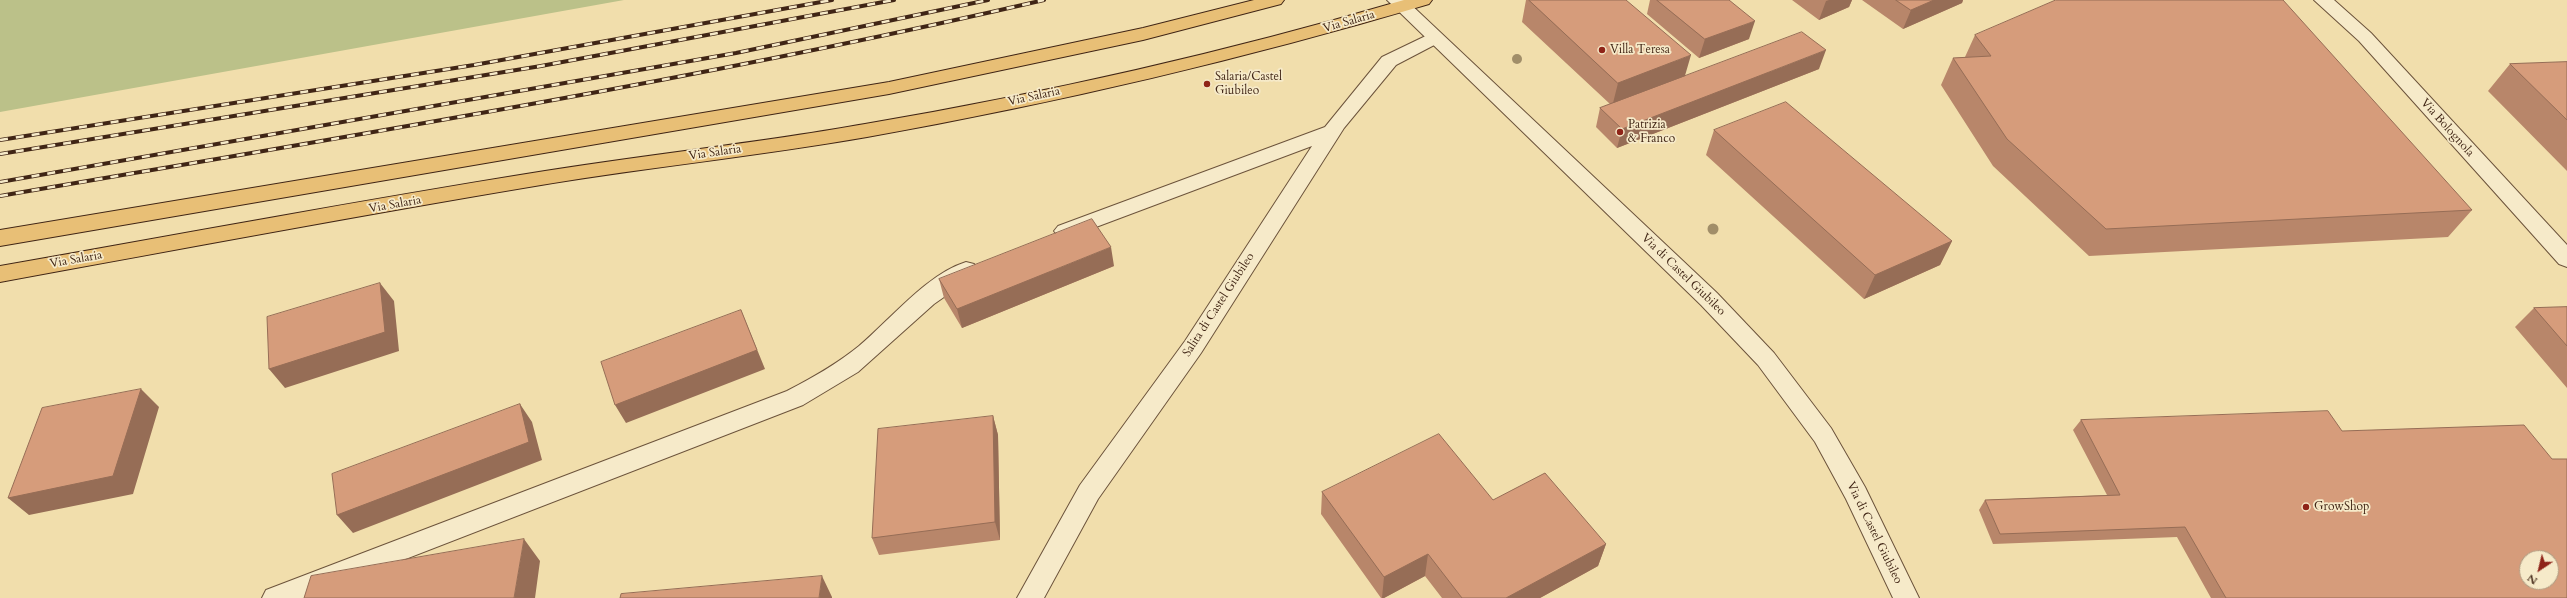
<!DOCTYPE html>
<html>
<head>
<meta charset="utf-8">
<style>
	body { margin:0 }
	#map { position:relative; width:2567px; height:598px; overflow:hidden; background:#f1deac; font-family:Cardo,serif }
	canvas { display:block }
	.north { position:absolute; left:2519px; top:550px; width:40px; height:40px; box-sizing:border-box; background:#f6eac9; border:1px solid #ad9b81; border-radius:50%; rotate:215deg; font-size:11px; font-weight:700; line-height:16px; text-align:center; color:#402515 }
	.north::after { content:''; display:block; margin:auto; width:14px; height:18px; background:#8f2418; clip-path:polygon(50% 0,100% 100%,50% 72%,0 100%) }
</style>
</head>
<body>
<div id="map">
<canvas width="2567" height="598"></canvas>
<div class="north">N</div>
</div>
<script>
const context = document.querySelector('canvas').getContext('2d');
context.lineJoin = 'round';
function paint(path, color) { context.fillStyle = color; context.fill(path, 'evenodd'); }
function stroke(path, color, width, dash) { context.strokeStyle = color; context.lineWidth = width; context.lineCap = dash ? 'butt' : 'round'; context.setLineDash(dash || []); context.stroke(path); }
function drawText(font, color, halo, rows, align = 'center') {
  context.font = font + ' Cardo,serif'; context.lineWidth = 3.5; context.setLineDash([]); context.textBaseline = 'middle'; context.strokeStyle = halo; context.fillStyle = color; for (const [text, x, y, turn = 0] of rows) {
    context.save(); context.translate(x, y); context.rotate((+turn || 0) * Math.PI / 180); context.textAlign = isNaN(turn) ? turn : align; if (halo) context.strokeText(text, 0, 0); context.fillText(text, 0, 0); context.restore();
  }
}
paint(new Path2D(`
	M0,0H624L0,112Z`), '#bbc189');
const minor = new Path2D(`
	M2314,0H2334L2371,33L2567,245V267L2559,264L2359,41Z
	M1434,32L1440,34L1443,38L1440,42L1396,65L1344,128L1201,353L1098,499L1044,598H1017L1080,485L1185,341L1312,146L1072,236L1065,238L1058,236L1054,231L1058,226L1325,127L1382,57Z
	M966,262L974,264L977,270L974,276L934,304L858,372L803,405L305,598H262L266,590L787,391C812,378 837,364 859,346C890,320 927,274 966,262Z`);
const tertiary = new Path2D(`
	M1387,0H1406L1717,293L1774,353L1831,428L1865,487L1919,598H1893L1846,499L1815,442L1758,365L1701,305Z`);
const primary = new Path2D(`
	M1254,0H1284L1281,4L1143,40L889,94L0,246V230L889,82L1143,28Z
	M1404,0H1432L1429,4C1244,59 1057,103 867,137C759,156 649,167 541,185C360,215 180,249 0,282V266C182,234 363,200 545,171C651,154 759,143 865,124C1047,93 1227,52 1404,0Z`);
stroke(minor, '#6c533b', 2);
stroke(tertiary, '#6c533b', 2);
stroke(primary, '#402515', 2);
paint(minor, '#f6eac9');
paint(tertiary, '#f6eac9');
paint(primary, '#e8bf76');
const rail = new Path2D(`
	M0,140L474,65L832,0
	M0,154L541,66L894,0
	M0,182L736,53L988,0
	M0,196C349,136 699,80 1044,0`);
stroke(rail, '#402515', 4);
stroke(rail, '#f6eac9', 2.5, [8]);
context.fillStyle = '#a18e69';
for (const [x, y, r] of [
	[1517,59,5],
	[1713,229,5.5]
]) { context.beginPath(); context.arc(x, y, r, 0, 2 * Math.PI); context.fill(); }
paint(new Path2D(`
	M1526,0H1626L1685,76L1819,69L1617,148L1596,127L1600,108L1610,104L1522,22Z
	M1650,0H1729L1749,39L1699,58L1647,14Z
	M1792,0H1852L1849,7L1819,20Z
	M1862,0H1963L1962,3L1903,29Z
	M1975,35L2472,210L2448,237L2089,256L1993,166L1941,85L1953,58L1965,57Z
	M2567,62V171L2488,91L2510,64Z
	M1714,130L1952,241L1940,265L1864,299L1706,155Z
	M1114,266L962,328L944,298L939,279Z
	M2567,307V388L2515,327L2534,308Z
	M993,416L998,435L1000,540L879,555L872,538Z
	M2081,420L2342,431L2567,598H2211L2177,537L1993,544L1979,510L1985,500L2107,495L2073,430Z
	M1322,492L1493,500L1606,544L1598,566L1540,598H1442L1425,576L1384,598H1381L1321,514Z`), '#b8866a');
paint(new Path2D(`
	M1829,0H1852L1849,7L1819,20L1826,1Z
	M1934,0H1963L1962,3L1903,29L1911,10Z
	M1755,21L1749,39L1699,58L1705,39Z
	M1826,50L1819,69L1617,148L1622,129Z
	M1691,55L1684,79L1612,107L1618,83Z
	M1952,241L1940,265L1864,299L1875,275Z
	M1111,247L1114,266L962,328L957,309Z
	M380,283L394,301L399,351L285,388L269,369Z
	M741,310L765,369L626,423L615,405Z
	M141,389L159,407L133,494L29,515L8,498Z
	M520,404L532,422L542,460L353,533L337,515Z
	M993,416L998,435L1000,540L995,522Z
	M524,539L540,561L535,598H514Z
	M1606,544L1598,566L1540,598H1506Z
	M1428,554L1425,576L1384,598H1382L1384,577Z
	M822,576L832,597V598H819Z`), '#966d56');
const building = new Path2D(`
	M1529,0H1626L1691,55L1618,83Z
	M1657,0H1729L1755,21L1705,39Z
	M1896,0H1934L1911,10Z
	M2056,0H2283L2472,210L2106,229L2007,139L1953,58L1991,56L1975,35Z
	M1802,32L1826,50L1622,129L1600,108Z
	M2567,62V120L2510,64Z
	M1786,102L1952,241L1875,275L1714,130Z
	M1092,219L1111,247L957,309L939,279Z
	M380,283L385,332L269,369L267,317Z
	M2567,307V346L2534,308Z
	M741,310L757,350L615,405L601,362Z
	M141,389L113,476L8,498L42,408Z
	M520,404L529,442L337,515L332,474Z
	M2328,411L2342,431L2524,425L2552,459H2567V598H2226L2185,527L2000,534L1985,500L2120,495L2081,420ZM2527,558H2551V582H2527Z
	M993,416L995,522L872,538L878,429Z
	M1439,434L1493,500L1545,473L1606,544L1506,598H1462L1428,554L1384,577L1322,492Z
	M524,539L514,598H304L311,576Z
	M822,576L819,598H620L621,594Z`);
paint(building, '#d69c7b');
stroke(building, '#966d56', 1);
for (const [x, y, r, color] of [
	[1602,50,4,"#8f2418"],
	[1207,84,4,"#8f2418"],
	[1620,132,4,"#8f2418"],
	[2306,507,4,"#8f2418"]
]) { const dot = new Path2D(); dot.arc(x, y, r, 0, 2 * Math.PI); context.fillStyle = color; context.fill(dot); stroke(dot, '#f6eac9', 1.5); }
drawText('12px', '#402515', '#f6eac9', [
	["Via Salaria",1349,22,-16],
	["Via Salaria",1034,97,-12],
	["Via Bolognola",2447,128,48],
	["Via Salaria",715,153,-8],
	["Via Salaria",395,205,-10],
	["Via Salaria",76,260,-10],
	["Via di Castel Giubileo",1683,275,44],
	["Salita di Castel Giubileo",1219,305,-57],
	["Via di Castel Giubileo",1874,533,64]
]);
drawText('12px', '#402515', '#f6eac9', [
	["Villa Teresa",1610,50],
	["Salaria/Castel",1215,77],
	["Giubileo",1215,91],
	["Patrizia",1628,125],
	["& Franco",1628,139],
	["GrowShop",2314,507]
], 'left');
</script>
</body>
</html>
